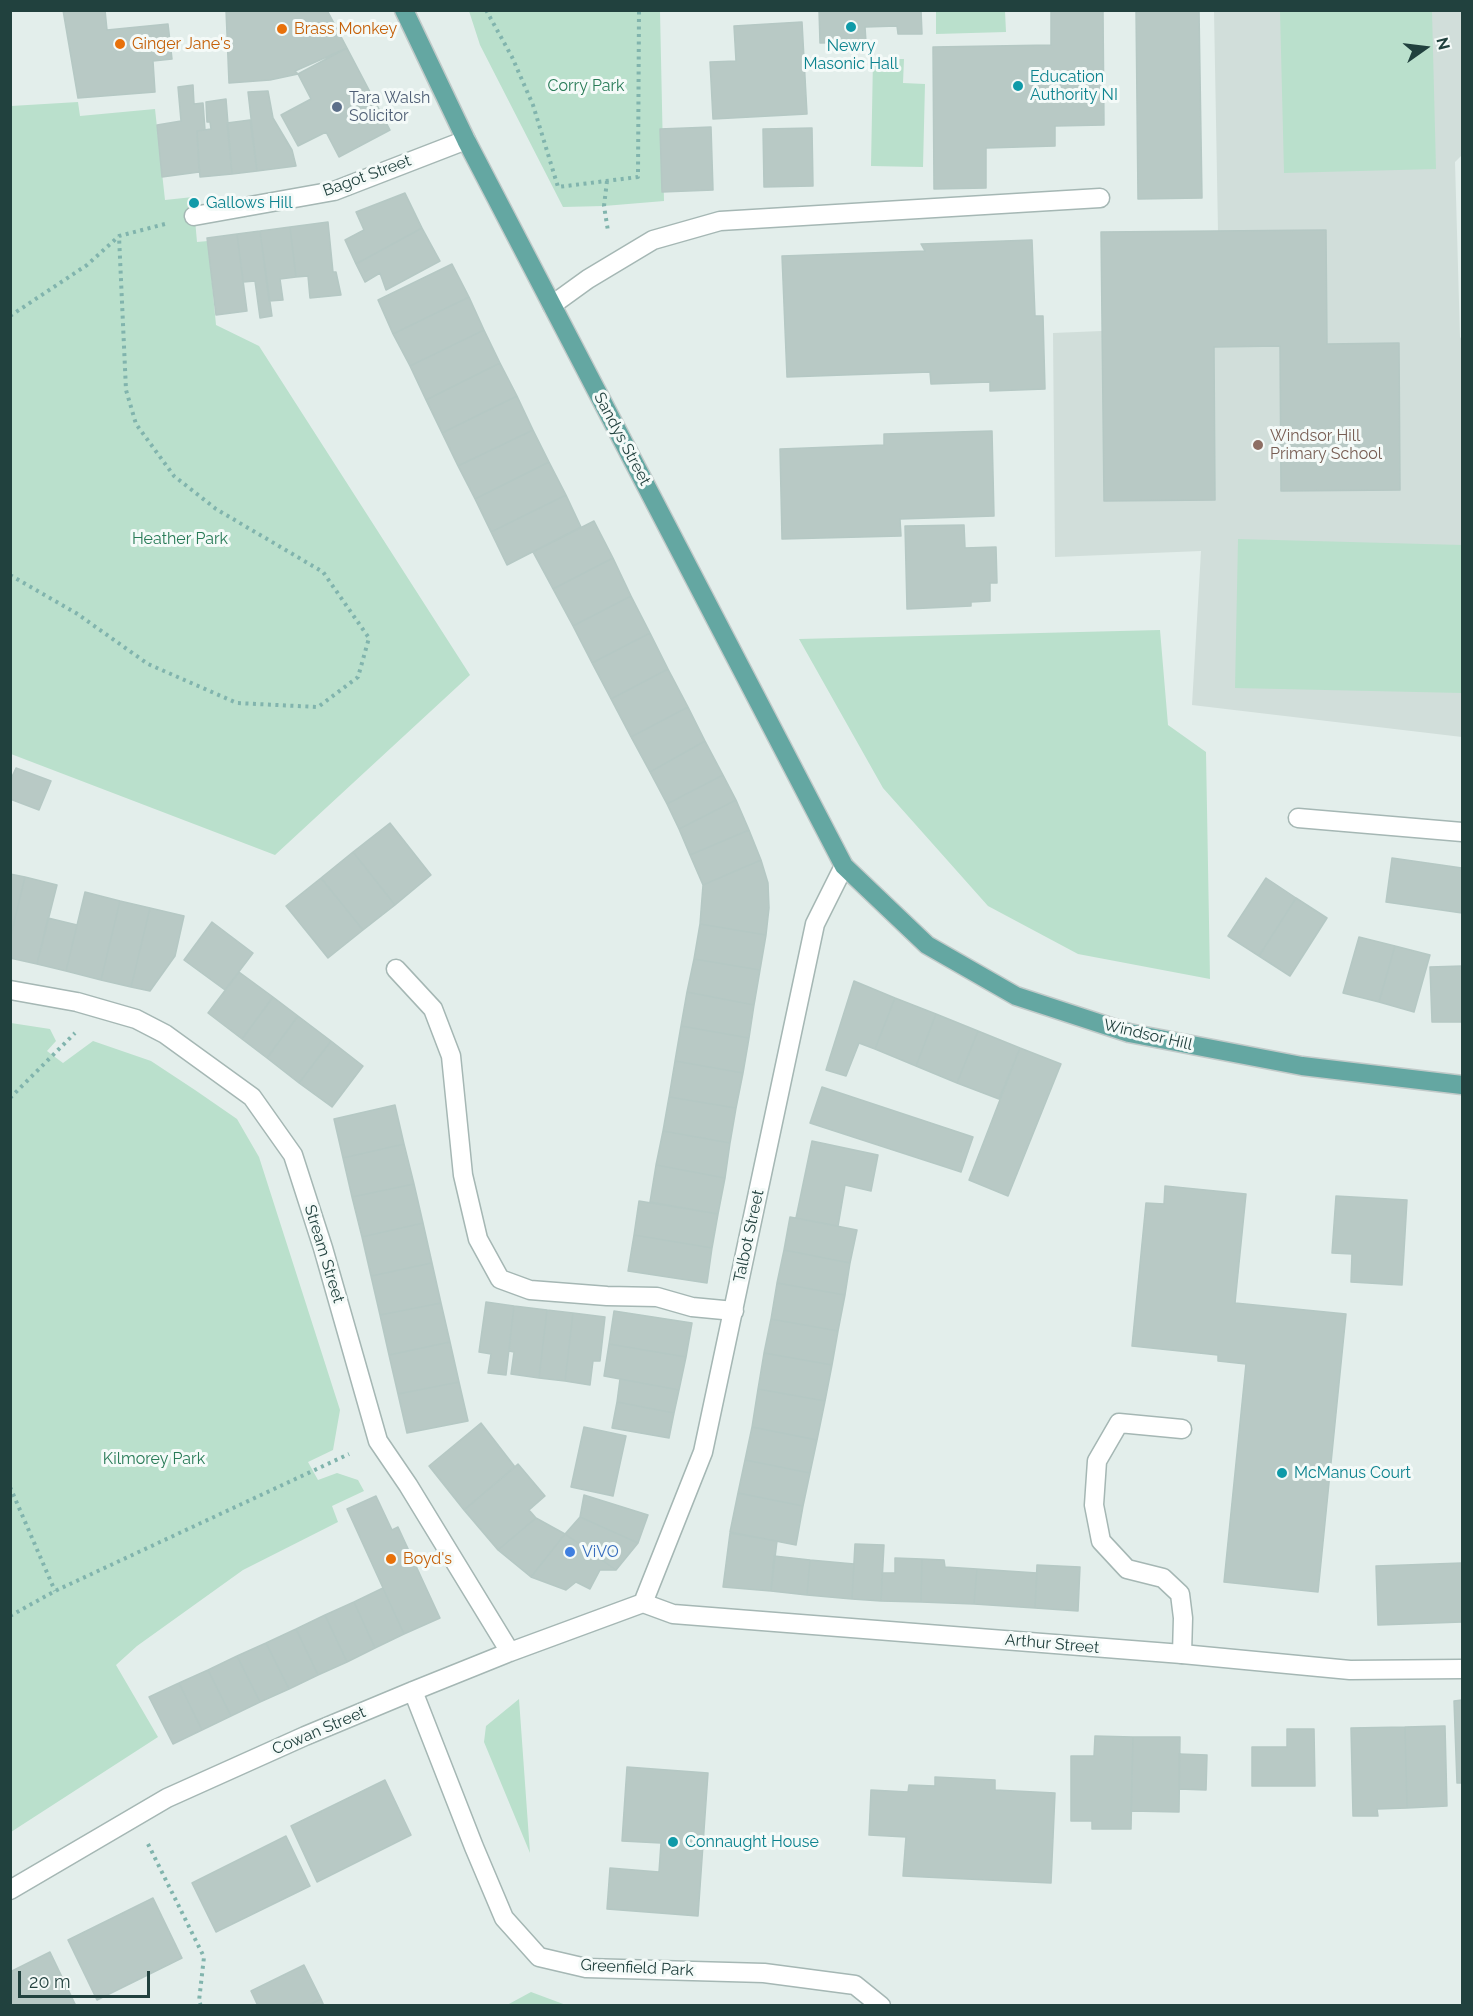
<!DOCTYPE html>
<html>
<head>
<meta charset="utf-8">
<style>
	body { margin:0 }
	#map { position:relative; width:1473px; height:2016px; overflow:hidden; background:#e3eeeb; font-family:Raleway,sans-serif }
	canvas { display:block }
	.frame { position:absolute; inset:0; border:12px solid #21413e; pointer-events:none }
	.north { position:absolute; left:1395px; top:18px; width:60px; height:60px; -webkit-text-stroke:4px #f4faf8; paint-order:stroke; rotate:76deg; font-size:16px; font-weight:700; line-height:24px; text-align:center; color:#21413e }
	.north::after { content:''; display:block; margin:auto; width:21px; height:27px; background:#21413e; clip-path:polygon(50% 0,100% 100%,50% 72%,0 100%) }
	.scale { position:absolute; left:18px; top:1971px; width:132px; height:27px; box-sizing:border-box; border:3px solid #21413e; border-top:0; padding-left:8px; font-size:18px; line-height:21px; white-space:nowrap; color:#21413e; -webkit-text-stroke:4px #f4faf8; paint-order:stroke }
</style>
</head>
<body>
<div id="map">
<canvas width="1473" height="2016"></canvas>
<div class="frame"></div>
<div class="north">N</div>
<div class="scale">20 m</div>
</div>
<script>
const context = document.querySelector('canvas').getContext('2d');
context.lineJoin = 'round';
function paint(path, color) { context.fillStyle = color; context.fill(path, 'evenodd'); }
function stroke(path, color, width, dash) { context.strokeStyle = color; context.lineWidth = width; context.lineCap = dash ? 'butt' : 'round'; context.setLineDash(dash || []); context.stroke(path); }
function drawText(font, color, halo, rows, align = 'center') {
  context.font = font + ' Raleway,sans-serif'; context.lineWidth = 6; context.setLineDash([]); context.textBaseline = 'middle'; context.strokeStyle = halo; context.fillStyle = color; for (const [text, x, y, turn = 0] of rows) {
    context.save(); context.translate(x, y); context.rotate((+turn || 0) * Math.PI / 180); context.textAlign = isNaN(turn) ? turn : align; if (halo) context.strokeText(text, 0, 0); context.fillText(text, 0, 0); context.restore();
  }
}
paint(new Path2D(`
	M1214,11H1462V155L1455,162L1460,337L1462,340V737L1192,705L1201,551L1055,557L1053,333L1102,331L1101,232L1218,231Z`), '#d1deda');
paint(new Path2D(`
	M469,11H660L664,201L604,206L563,207L480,45Z
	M936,11H1005L1006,32L936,34Z
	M1280,11H1432L1436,169L1284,173Z
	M873,59H904L903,83L925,84L923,167L871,166Z
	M78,102L80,116L155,109L165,200L193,197L197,242L208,241L216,325L259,346L470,675L275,855L11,754V106Z
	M1238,539L1462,545V693L1235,688Z
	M1160,630L1168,725L1206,752L1210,979L1078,954L988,906L883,788L799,639Z
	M11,1023L50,1029L56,1041L47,1051L63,1063L93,1041L151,1061L195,1090L237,1119L259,1157L340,1410L333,1450L308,1462L318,1480L337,1473L358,1480L364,1491L332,1506L338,1522L243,1570L137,1646L116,1665L158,1737L11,1832Z
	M519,1699L530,1853L484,1742L486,1726Z
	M531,1992L566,2005H507Z`), '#bae0cc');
const building = new Path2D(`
	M63,10H105L107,30L168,24L172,59L153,61L155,92L78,98Z
	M226,10H327L347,48L295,71L298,74L270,80L229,83Z
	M819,10H921L922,34H898L897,26L865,27L866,42L820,43Z
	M1051,10H1103L1104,125L1055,126V146L986,148V188L934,189L933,47L1051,45Z
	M1136,10H1199L1202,198L1138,199Z
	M802,22L807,114L713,119L710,62L736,61L734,26Z
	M347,48L390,130L339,157L326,132L298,146L281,115L311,99L298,74Z
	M193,85L194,104L203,103L205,130L197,131L199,172L162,177L157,125L181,121L178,87Z
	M268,91L273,118L292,150L296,166L257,171L248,92Z
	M226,99L232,174L200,177L197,131L211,129L210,122H207L206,102Z
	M250,120L257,171L232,174L227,123Z
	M711,127L713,190L662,192L660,129Z
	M812,128L813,186L764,187L763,129Z
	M405,193L422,228L356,264L345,240L364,230L356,212Z
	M328,222L333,272H336L341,295L310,298L308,276L296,277L290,227Z
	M290,227L296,277L280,279L283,300L269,301L260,231Z
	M422,228L440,261L386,290L380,273L365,282L356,264Z
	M1326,230L1327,344L1399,343L1400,490L1281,491L1280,346L1214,347L1215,500L1104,501L1101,232Z
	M260,231L272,316L260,318L255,281L243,282L237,234Z
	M237,234L247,311L216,315L207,238Z
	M1032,240L1035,316H1043L1045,389L990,391V382L931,384L930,372L787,377L782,256L925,251L921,244Z
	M452,264L469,297L393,334L378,300Z
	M469,297L484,330L410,366L393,334Z
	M484,330L500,363L426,400L410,366Z
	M500,363L517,396L442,433L426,400Z
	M517,396L533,430L458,466L442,433Z
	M533,430L549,462L475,499L458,466Z
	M992,431L994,516L900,519L901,536L782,539L780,449L884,445V434Z
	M549,462L566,495L491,532L475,499Z
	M566,495L581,527L507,565L491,532Z
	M594,521L613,558L553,589L533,552Z
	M964,525L965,548L996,547L997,583H990V601L971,602V606L907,609L905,526Z
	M613,558L631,596L573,626L553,589Z
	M631,596L650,633L592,663L573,626Z
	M650,633L668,669L611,699L592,663Z
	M668,669L688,707L631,737L611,699Z
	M688,707L705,741L650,772L631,737Z
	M705,741L723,775L667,804L650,772Z
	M16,768L51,781L39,810L10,799V781Z
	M723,775L736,800L679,829L667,804Z
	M736,800L749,830L690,855L679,829Z
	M390,823L431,875L395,905L353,852Z
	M749,830L761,860L703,885L690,855Z
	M353,852L395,905L363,930L321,878Z
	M1392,858L1462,868V913L1386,902Z
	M761,860L768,883L769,908L766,935L700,924L703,885Z
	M10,874L25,877L10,939Z
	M25,877L57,885L37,964L10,958V939Z
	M321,878L363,930L328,958L286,906Z
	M1266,878L1296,898L1259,956L1228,936Z
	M85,892L120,901L101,980L66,971Z
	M1296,898L1327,918L1290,976L1259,956Z
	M120,901L150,908L131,987L101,980Z
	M150,908L184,916L175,956L150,991L131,987Z
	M48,918L77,925L66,971L37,964Z
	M212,922L253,953L225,990L184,960Z
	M700,924L766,935L760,970L694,959Z
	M1359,937L1395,946L1379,1002L1343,993Z
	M1395,946L1430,955L1414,1012L1379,1002Z
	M694,959L760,970L754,1005L687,992Z
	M1462,966V1022H1432L1430,967Z
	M239,972L273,997L242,1039L208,1013Z
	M854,981L895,998L875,1049L859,1043L846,1076L826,1070Z
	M687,992L754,1005L749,1038L681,1026Z
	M273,997L298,1016L267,1058L242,1039Z
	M895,998L936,1014L916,1066L875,1049Z
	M936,1014L978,1031L957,1083L916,1066Z
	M298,1016L331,1041L299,1083L267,1058Z
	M681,1026L749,1038L743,1073L675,1061Z
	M978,1031L1020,1048L999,1099L957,1083Z
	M331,1041L363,1066L332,1107L299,1083Z
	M1020,1048L1061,1064L1008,1196L969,1180Z
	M675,1061L743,1073L736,1108L669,1097Z
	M822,1087L973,1137L961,1172L810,1123Z
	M669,1097L736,1108L730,1143L663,1131Z
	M395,1105L404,1144L343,1158L334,1119Z
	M663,1131L730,1143L725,1178L656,1165Z
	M812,1141L878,1155L871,1191L845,1185L838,1226L796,1218Z
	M404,1144L414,1184L352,1197L343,1158Z
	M656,1165L725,1178L718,1214L650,1202Z
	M414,1184L423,1223L362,1237L352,1197Z
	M1165,1186L1246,1194L1235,1303L1346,1314L1318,1592L1224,1582L1246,1364L1218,1361V1355L1132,1346L1146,1203L1164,1204Z
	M1336,1196L1407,1200L1402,1285L1351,1282L1352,1254L1332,1253Z
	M639,1201L718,1214L712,1248L634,1235Z
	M790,1217L857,1230L850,1263L784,1250Z
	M423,1223L432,1263L371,1276L362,1237Z
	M634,1235L712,1248L707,1283L628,1271Z
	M784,1250L850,1263L845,1295L777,1283Z
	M432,1263L441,1303L380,1315L371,1276Z
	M777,1283L845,1295L838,1331L771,1319Z
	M486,1302L514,1306L506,1375L488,1373L491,1354L479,1352Z
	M441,1303L450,1342L389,1355L380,1315Z
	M514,1306L547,1310L539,1378L511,1374L514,1352L509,1351Z
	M547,1310L573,1313L565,1381L539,1378Z
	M614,1311L692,1323L686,1357L609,1344Z
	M573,1313L605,1317L600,1361H593L590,1385L565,1381Z
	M771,1319L838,1331L832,1365L764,1353Z
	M450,1342L459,1382L398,1394L389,1355Z
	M609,1344L686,1357L679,1390L604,1376Z
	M764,1353L832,1365L825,1401L758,1389Z
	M620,1379L679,1390L674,1413L617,1402Z
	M459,1382L468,1421L407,1433L398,1394Z
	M758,1389L825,1401L817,1440L752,1427Z
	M617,1402L674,1413L669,1438L612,1428Z
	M481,1423L515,1467L464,1510L429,1466Z
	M584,1427L626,1436L613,1496L571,1487Z
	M752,1427L817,1440L810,1473L745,1460Z
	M745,1460L810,1473L803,1506L738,1493Z
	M518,1464L545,1496L529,1510L536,1518L498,1550L464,1510Z
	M738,1493L803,1506L796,1545L730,1532Z
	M584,1495L648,1515L638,1543L580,1517Z
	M376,1496L392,1530L398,1527L440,1618L404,1634L347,1509Z
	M580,1517L638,1543L616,1570L565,1534Z
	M536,1518L565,1534L531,1577L498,1550Z
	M730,1533L777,1541L771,1591L723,1587Z
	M565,1534L616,1570H600L590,1589L576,1582L566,1590L531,1577Z
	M855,1544L884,1545L881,1601L852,1599Z
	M774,1556L810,1560L807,1595L771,1591Z
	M895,1558L922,1559L921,1602L881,1601L882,1573H895Z
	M922,1559L944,1560L945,1567L977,1569L974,1604L921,1602Z
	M810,1560L854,1564L852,1599L807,1595Z
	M1462,1563V1622L1378,1625L1376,1566Z
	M1037,1565L1080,1567L1078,1611L1035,1608Z
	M977,1569L1037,1573L1035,1608L974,1604Z
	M383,1588L404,1634L375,1648L354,1602Z
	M354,1602L375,1648L347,1662L325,1615Z
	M325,1615L347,1662L318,1675L296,1629Z
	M296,1629L318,1675L289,1689L266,1643Z
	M266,1643L289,1689L260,1702L237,1656Z
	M237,1656L260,1702L231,1716L208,1670Z
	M208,1670L231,1716L202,1730L179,1683Z
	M179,1683L202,1730L173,1744L149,1697Z
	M1462,1700V1783H1457L1454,1701Z
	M1445,1726L1447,1806L1407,1808L1405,1727Z
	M1405,1727L1407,1808L1377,1809L1378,1816H1353L1351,1728Z
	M1287,1729H1314L1315,1786H1252V1747H1287Z
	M1095,1736L1133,1737L1131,1829H1092V1821H1071V1756H1094Z
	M1133,1737H1180L1179,1812L1131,1811Z
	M1179,1754L1207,1755L1206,1790L1179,1789Z
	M627,1767L708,1773L698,1916L607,1909L610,1868L659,1872L661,1843L622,1841Z
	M935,1777L995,1780V1790L1055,1793L1051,1883L903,1876L906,1837L869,1835L871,1790L908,1792L909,1785L935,1786Z
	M385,1780L411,1835L317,1882L291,1826Z
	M286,1836L310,1886L216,1932L192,1883Z
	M153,1898L182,1958L97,2000L68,1940Z
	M50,1952L76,2006H10V1972Z
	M304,1965L321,1999L307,2006H258L251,1991Z
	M321,1999L324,2006H307Z`);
paint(building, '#b8c9c5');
stroke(building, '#b5c8c4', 1.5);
const lane = new Path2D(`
	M552,305L588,279L653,240L720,221L1100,198
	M1298,818L1462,832
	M396,969L433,1009L451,1056L463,1175L478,1239L500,1279L530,1290L607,1296L657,1297L692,1307L734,1311
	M1182,1429L1119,1423L1097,1461L1094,1505L1101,1541L1127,1569L1163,1578L1180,1594L1183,1618L1182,1654`);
const street = new Path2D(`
	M194,216L334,191L466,140
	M10,990L77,1002L136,1019L165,1034L252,1097L293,1155L323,1248L378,1441L408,1485L510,1652
	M643,1603L673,1614L1182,1654L1350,1670L1462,1669
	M643,1603L703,1452L815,924L844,866
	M413,1691L474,1847L504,1918L539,1957L586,1968L764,1973L855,1985L881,2006
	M10,1890L167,1798L305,1736L413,1691L510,1652L643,1603`);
const primary = new Path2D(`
	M404,10L466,140L844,866L927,945L1016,996L1129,1033L1302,1066L1462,1085`);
stroke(lane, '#a5b7b4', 21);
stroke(street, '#a5b7b4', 21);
stroke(primary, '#c1cac9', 21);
stroke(new Path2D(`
	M486,10L512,57L533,105L558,187L638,177L639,10
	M607,181L604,206L608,231
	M10,316L87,265L119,236L165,224
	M10,575L76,613L148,664L237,703L318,707L358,677L369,638L323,572L216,509L174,476L136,424L126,390L119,236
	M10,1098L75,1033
	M10,1487L55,1591
	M10,1616L55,1591L349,1454
	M148,1844L204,1957L199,2001L201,2006`), '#81b4ad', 4, [3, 4.5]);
stroke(lane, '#fff', 18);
stroke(street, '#fff', 18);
stroke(primary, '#64a7a2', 18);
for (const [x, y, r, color] of [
	[851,27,6,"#0f9aa8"],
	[282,29,6,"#e8710a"],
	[120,44,6,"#e8710a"],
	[1018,86,6,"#0f9aa8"],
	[337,107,6,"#5c6f8a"],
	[194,203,6,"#0f9aa8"],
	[1258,445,6,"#8d6e63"],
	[1282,1473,6,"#0f9aa8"],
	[570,1552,6,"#3f7fe0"],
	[391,1559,6,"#e8710a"],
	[673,1842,6,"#0f9aa8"]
]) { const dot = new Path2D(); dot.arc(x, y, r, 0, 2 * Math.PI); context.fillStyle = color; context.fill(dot); stroke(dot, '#f4faf8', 2); }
drawText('16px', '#c56008', '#f4faf8', [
	["Brass Monkey",294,29],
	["Ginger Jane's",132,44],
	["Boyd's",403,1559]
], 'left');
drawText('16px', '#0d838f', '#f4faf8', [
	["Newry",851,46,"center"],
	["Masonic Hall",851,64,"center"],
	["Education",1030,77],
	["Authority NI",1030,95],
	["Gallows Hill",206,203],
	["McManus Court",1294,1473],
	["Connaught House",685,1842]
], 'left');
drawText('16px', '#287b57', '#f4faf8', [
	["Corry Park",586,86],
	["Heather Park",180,539],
	["Kilmorey Park",154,1459]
]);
drawText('16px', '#4e5e75', '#f4faf8', [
	["Tara Walsh",349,98],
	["Solicitor",349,116]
], 'left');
drawText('16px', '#21413e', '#f4faf8', [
	["Bagot Street",367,176,-20],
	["Sandys Street",622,439,62],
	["Windsor Hill",1148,1035,13],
	["Talbot Street",749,1236,-78],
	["Stream Street",324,1254,73],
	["Arthur Street",1052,1644,5],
	["Cowan Street",319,1731,-23],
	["Greenfield Park",637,1968,3]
]);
drawText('16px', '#785e54', '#f4faf8', [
	["Windsor Hill",1270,436],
	["Primary School",1270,454]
], 'left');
drawText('16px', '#366cbe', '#f4faf8', [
	["ViVO",582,1552]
], 'left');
</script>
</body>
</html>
